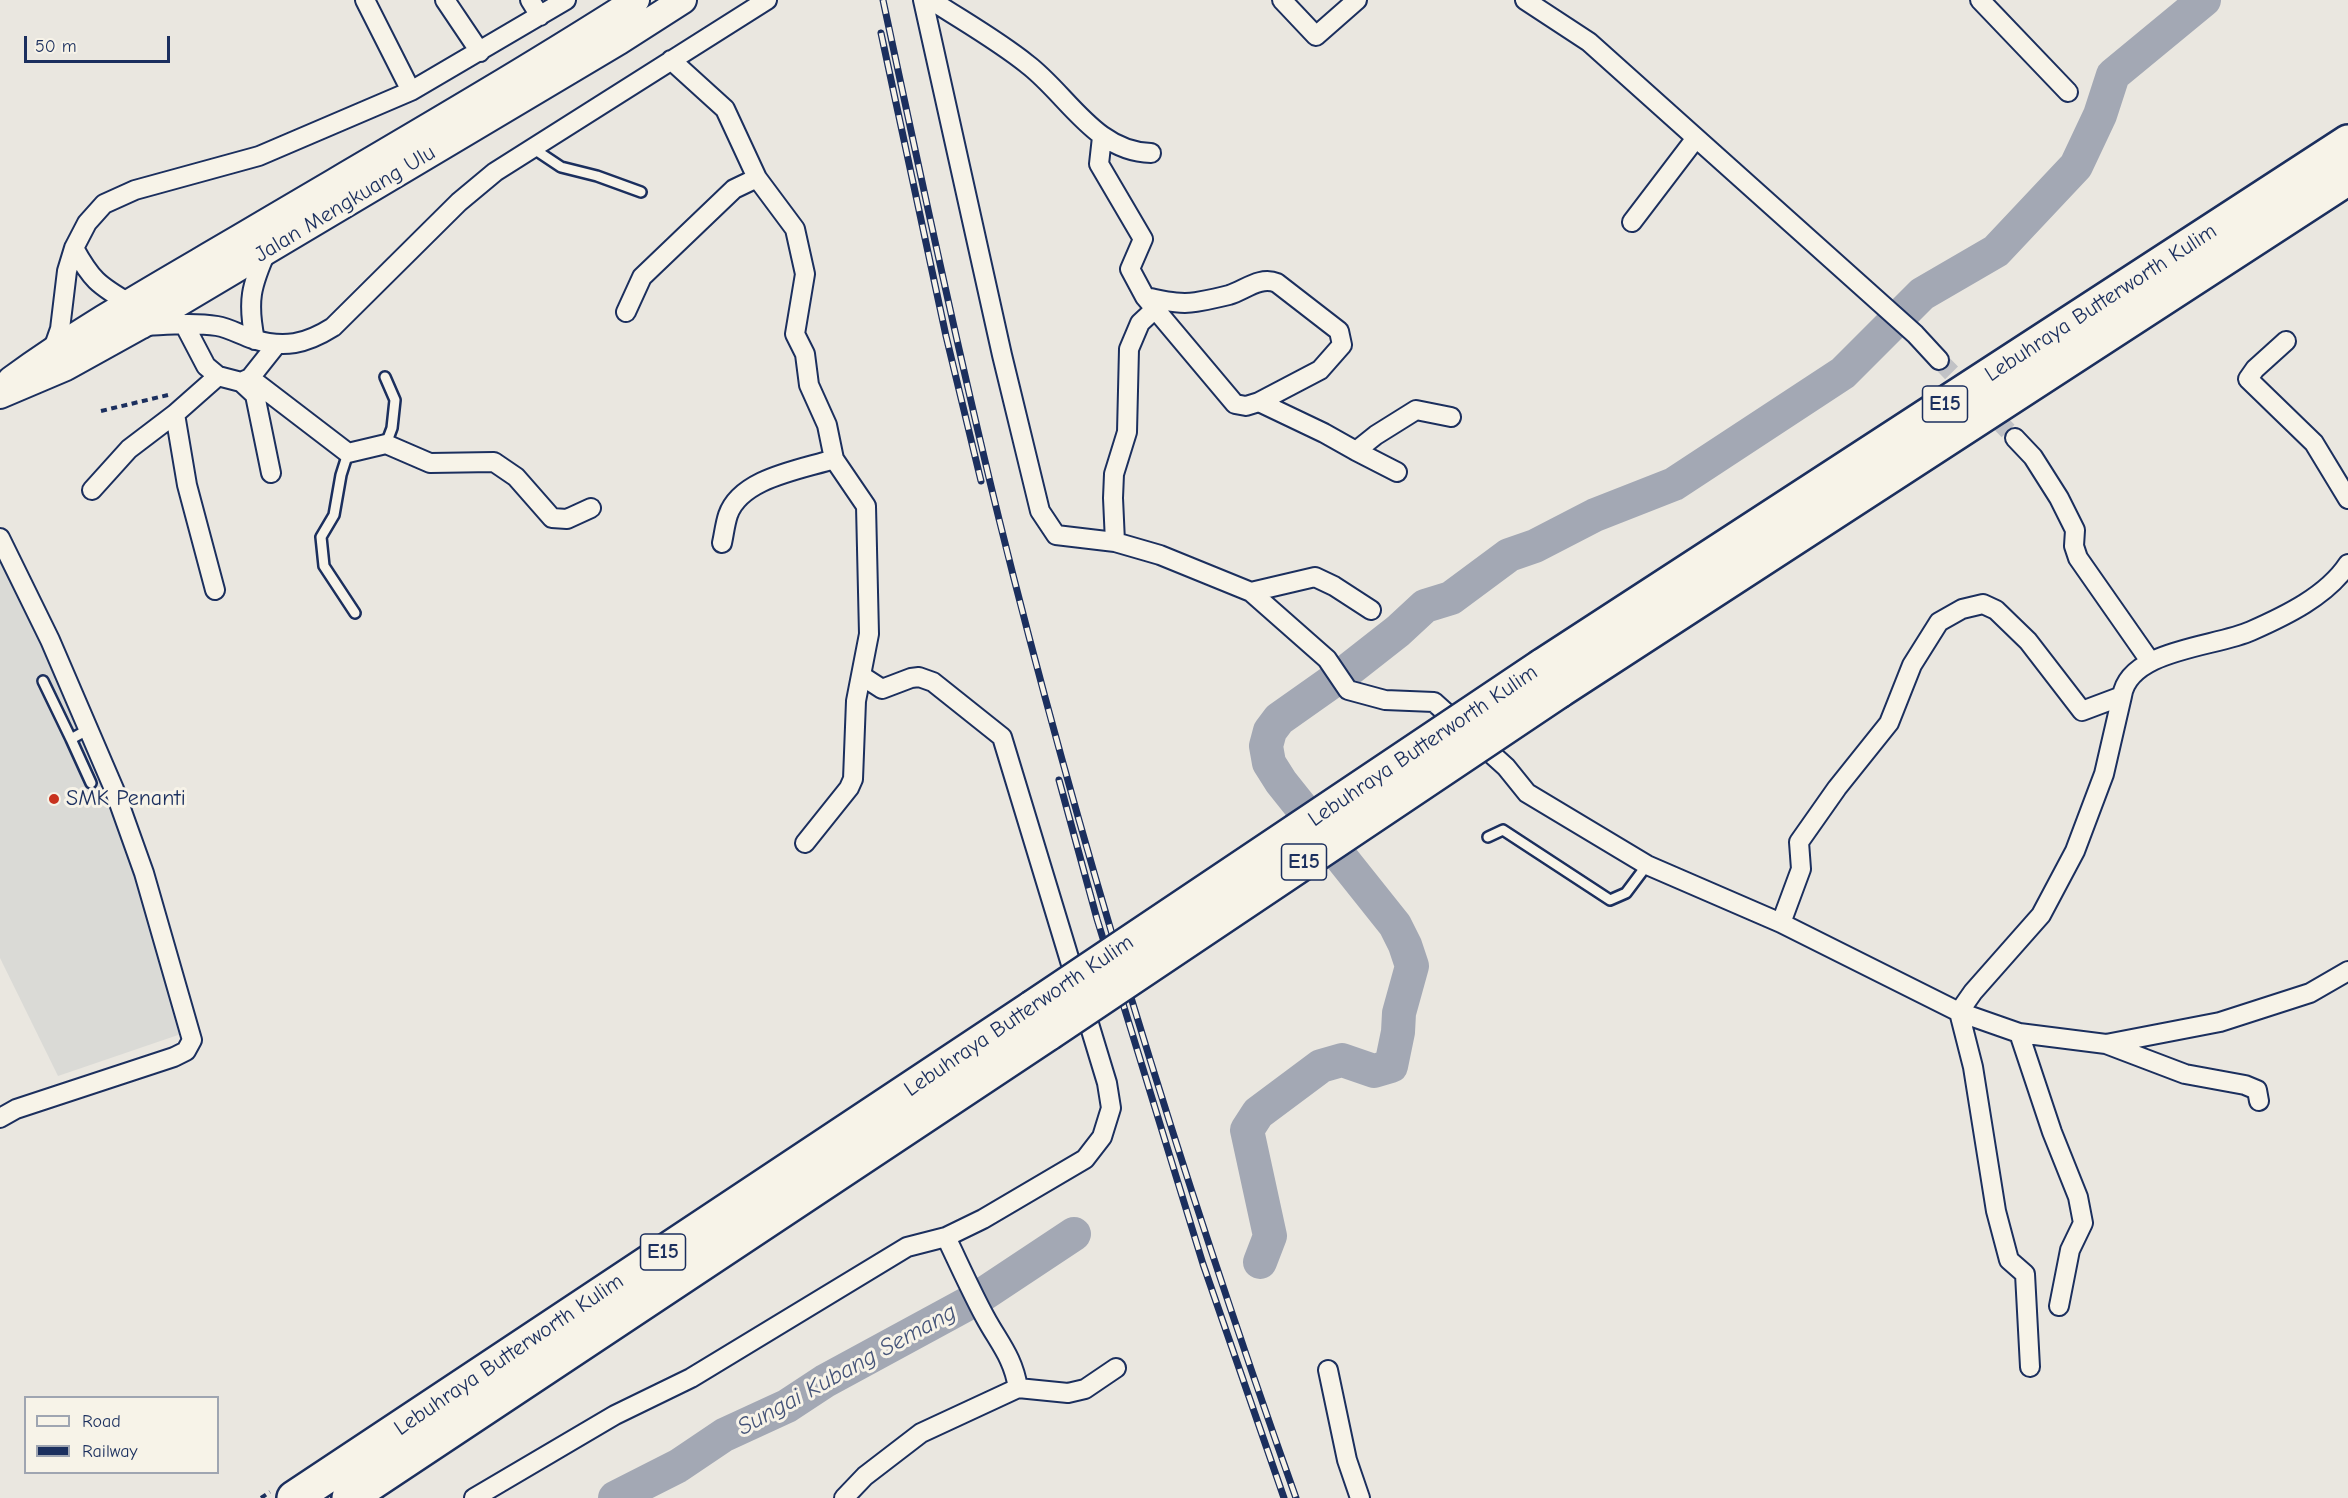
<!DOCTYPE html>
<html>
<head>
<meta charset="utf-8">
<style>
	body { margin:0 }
	#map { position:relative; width:2348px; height:1498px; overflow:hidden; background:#eae7e0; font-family:"Comic Neue",sans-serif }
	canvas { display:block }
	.legend { position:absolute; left:24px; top:1396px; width:195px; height:78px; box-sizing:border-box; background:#f7f3e8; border:2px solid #9fa5b1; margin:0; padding:8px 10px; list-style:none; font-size:18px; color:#1b2f5e }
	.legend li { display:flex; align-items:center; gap:12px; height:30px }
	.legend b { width:30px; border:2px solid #9fa5b1 }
	.scale { position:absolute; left:24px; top:36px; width:146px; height:27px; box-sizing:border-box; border:3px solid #1b2f5e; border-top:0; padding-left:8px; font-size:18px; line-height:21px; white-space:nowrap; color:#1b2f5e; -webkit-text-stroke:4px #f7f3e8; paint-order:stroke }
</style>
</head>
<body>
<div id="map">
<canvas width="2348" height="1498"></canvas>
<ul class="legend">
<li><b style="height:8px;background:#f7f3e8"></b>Road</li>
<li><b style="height:8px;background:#1b2f5e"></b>Railway</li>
</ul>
<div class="scale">50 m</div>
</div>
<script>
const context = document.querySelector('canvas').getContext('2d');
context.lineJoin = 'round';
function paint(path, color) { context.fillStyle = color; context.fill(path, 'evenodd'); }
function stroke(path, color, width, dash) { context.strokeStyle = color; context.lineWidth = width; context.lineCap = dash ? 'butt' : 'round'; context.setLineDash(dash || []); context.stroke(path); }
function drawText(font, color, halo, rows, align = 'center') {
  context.font = font + ' "Comic Neue",sans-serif'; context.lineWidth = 6; context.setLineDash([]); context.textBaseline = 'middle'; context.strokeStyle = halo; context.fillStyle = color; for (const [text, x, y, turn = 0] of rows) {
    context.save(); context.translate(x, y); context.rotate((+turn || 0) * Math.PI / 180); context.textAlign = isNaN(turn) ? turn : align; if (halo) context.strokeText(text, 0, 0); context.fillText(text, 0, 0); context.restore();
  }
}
paint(new Path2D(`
	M0,554L24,598L136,864L181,1034L58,1076L0,958Z`), '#dadad6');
stroke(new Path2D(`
	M1260,1262L1270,1236L1247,1130L1258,1113L1321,1066L1342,1060L1374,1071L1391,1066L1398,1032L1399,1013L1412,966L1405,945L1395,925L1281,782L1269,763L1266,746L1270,731L1279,719L1347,671L1398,631L1425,606L1451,598L1509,555L1535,546L1595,515L1674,484L1843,373L1922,294L1996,251L2076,166L2100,115L2113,75L2204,0
	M615,1498L678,1466L724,1435L787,1406L825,1381L976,1299L1074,1234`), '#a3a8b4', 34);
stroke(new Path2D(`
	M1939,360L2015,438`), '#c1c2c6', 18, [18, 9]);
const service = new Path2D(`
	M531,147L561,167L597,176L641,192
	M385,377L395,400L392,428L386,444
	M348,453L341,475L334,515L321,537L324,566L355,613
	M43,681L71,739L89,729
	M71,739L91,783
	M1488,837L1503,830L1610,900L1626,893L1647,865`);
const minor = new Path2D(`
	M365,0L411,91
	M445,0L480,52
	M530,0L540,16
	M923,0L1002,355L1040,511L1056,535L1115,542L1160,555L1251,592L1327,659L1348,690L1385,700L1434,702L1506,767L1527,793L1647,865L1781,923L1959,1012L2019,1033L2106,1044L2220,1022L2310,993L2348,971
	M931,0C963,21 997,40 1027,64C1067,94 1095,152 1151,153
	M1282,0L1316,36L1357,0
	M1525,0L1589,42L1915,334L1939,360
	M1980,0L2068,92
	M671,60L725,109L757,178L795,229L805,274L795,334L805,354L809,385L827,425L834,459L866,506L869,634L856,701L853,779L849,788L805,843
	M1102,137L1099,164L1143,239L1130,269L1145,297C1162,300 1179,305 1196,302C1207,300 1218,298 1229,295C1245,290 1260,276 1277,283L1339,331L1342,345L1320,370L1259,402L1246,406L1235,404L1145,297
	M1632,222L1696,138
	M74,248C91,279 98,285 129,303
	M626,312L642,277L734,189L757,178
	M184,324L206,366L218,376L241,382L255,395L271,473
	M142,326C167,325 193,322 217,326C229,328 241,335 253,339C284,349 306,344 333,327L459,202L495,172L767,0
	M255,340C247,301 251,286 267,250
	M2286,341L2255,369L2248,379L2314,443L2348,499
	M53,349L60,329L67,271L74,248L87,223L104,204L135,190L259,156L411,91L566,0
	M250,378L348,453L386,444L430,463L494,462L516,477L552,518L567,519L591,508
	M241,382L250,378L277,344
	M1259,402L1324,433L1356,451L1376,435L1416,410L1451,417
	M2015,438L2033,457L2059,498L2075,530L2074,546L2078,558L2150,661
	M1356,451L1397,472
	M92,490L129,449L175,414
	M0,538L50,640L114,789L144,873L192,1040L186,1051L174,1057L16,1109L0,1118
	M1115,542L1113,498L1114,474L1127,432L1129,349L1140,323L1155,309
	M722,543C724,534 725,524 728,515C741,478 800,470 834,459
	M215,590L187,485L175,414L218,376
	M1251,592L1315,577L1334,586L1371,610
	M1781,923L1801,869L1799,842L1837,788L1889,723L1912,665L1939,622L1962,609L1983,604L1996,610L2028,641L2082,711L2122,696C2129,649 2216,647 2251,631C2285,616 2327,596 2348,564
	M2019,1033L2052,1132L2078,1197L2083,1223L2070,1250L2059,1306
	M2106,1044L2185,1074L2245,1085L2257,1090L2259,1101
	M946,1237C959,1264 971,1291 985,1317C999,1343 1013,1357 1018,1388L1068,1393L1085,1389L1116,1368
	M2030,1367L2025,1274L2009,1260L1996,1211L1973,1067L1959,1012L1973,992L2041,915L2075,851L2104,774L2122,696
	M1328,1370L1347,1460L1360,1498
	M474,1498L615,1415L691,1378L907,1247L946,1237L983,1219L1085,1159L1102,1137L1111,1108L1107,1083L1002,737L933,682L919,677L911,678L882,689L865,678L862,679
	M844,1498L865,1476L921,1433L1018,1388`);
const secondary = new Path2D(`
	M11,380C81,329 156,287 231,243C366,163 503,85 636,0
	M0,395L66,367L140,326L619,41L683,0`);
const motorway = new Path2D(`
	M1542,666L2348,142
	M1559,691L2348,178
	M294,1498L1032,1008
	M349,1498L1049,1033`);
stroke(service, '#1b2f5e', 14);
stroke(minor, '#1b2f5e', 22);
stroke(secondary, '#1b2f5e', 30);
stroke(motorway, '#1b2f5e', 38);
stroke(new Path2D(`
	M101,411L168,395
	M261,1498L270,1492`), '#1b2f5e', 4, [6, 4.5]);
stroke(service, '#f7f3e8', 9);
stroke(minor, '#f7f3e8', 18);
stroke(secondary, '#f7f3e8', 26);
stroke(motorway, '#f7f3e8', 33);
const rail = new Path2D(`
	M883,0C920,173 957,347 999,519C1081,850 1182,1177 1296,1498
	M881,33L946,336L981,481
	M1059,780L1097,919L1203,1264L1284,1498`);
stroke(rail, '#1b2f5e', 7);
stroke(rail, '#f7f3e8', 4.5, [14]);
const motorwayBridge = new Path2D(`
	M1032,1008L1542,666
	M1049,1033L1559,691`);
stroke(motorwayBridge, '#1b2f5e', 38, []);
stroke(motorwayBridge, '#f7f3e8', 33);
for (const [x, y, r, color] of [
	[54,799,6,"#c8321e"]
]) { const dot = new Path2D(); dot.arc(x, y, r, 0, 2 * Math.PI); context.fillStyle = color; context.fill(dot); stroke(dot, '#f7f3e8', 2); }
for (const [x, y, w] of [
	[1945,404,45],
	[1304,862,45],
	[663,1252,45]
]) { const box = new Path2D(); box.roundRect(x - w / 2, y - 18, w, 36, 4.5); context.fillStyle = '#f7f3e8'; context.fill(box); stroke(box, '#1b2f5e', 1.5); }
drawText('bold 21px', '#1b2f5e', null, [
	["E15",1945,404],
	["E15",1304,862],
	["E15",663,1252]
]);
drawText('22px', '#1b2f5e', '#f7f3e8', [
	["Jalan Mengkuang Ulu",345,204,-31],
	["Lebuhraya Butterworth Kulim",2101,303,-33],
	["Lebuhraya Butterworth Kulim",1423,746,-34],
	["Lebuhraya Butterworth Kulim",1019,1016,-34],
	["Lebuhraya Butterworth Kulim",509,1355,-34]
]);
drawText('22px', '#1b2f5e', '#f7f3e8', [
	["SMK Penanti",66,799]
], 'left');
drawText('italic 24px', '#445378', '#f7f3e8', [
	["Sungai Kubang Semang",847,1370,-29]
]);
</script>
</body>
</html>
